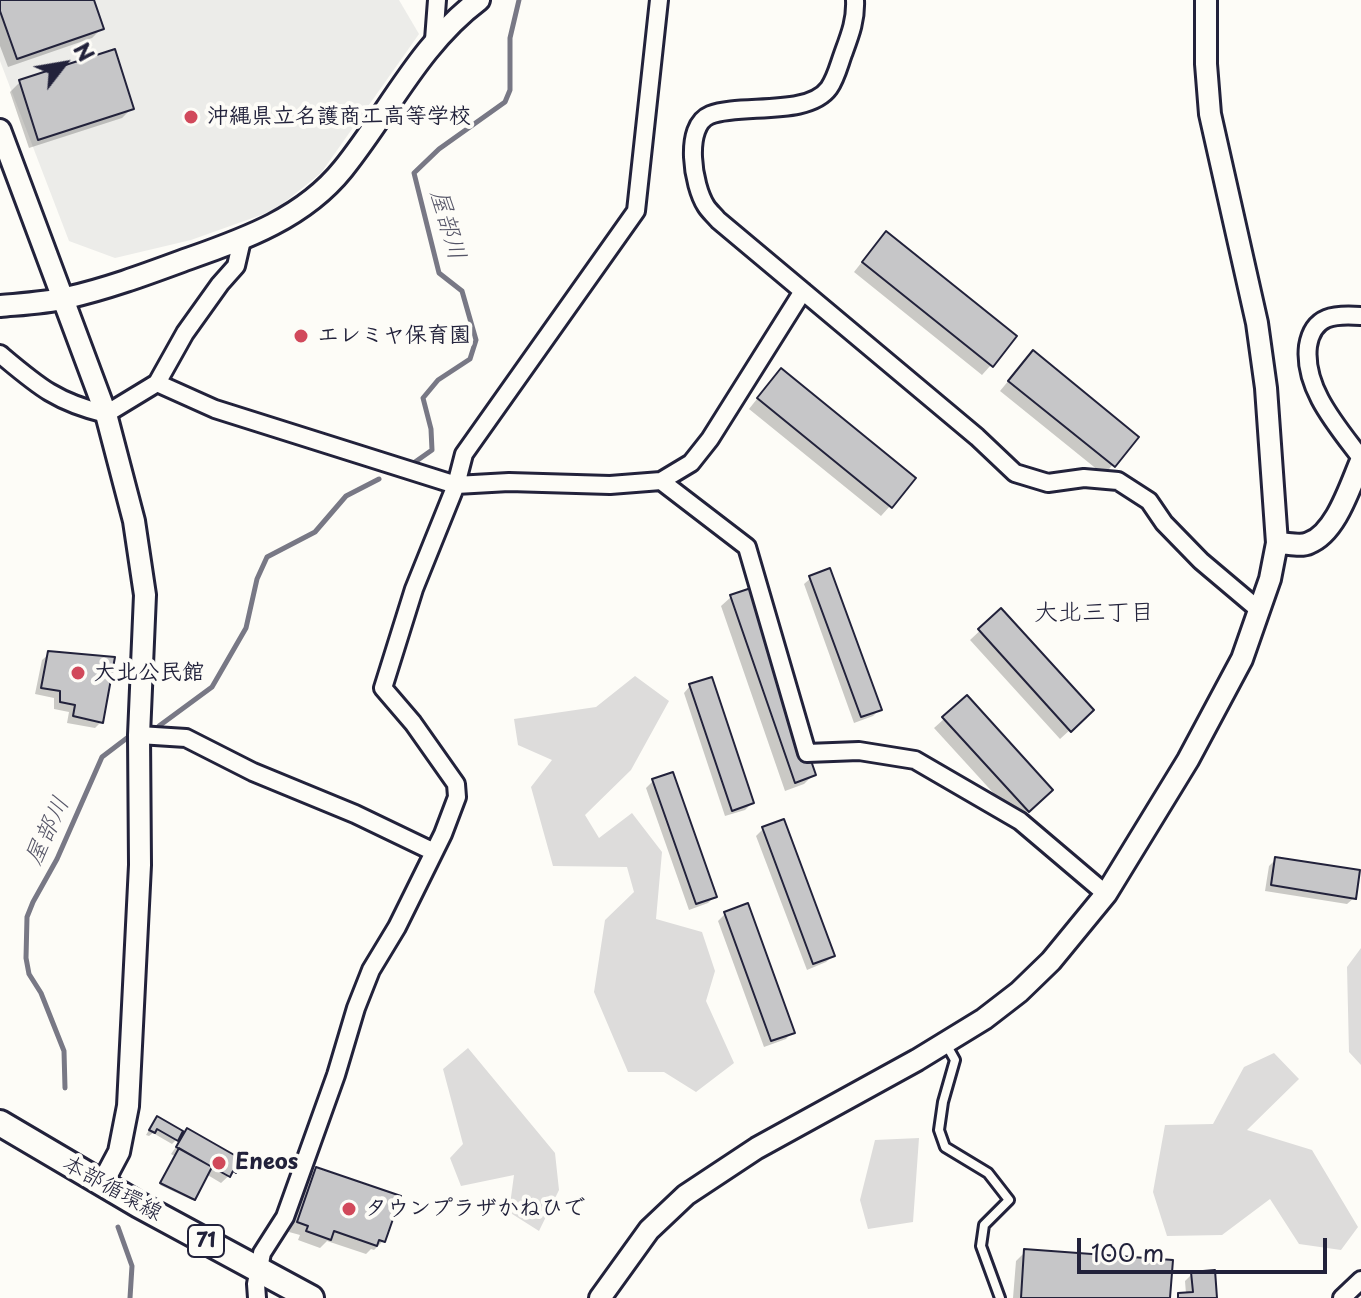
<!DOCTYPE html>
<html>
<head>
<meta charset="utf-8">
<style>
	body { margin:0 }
	#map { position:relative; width:1361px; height:1298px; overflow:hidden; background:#fdfcf7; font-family:"Playpen Sans",sans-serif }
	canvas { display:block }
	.north { position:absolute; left:24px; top:24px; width:80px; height:80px; -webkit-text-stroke:6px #fdfcf7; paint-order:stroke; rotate:59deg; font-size:22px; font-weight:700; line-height:32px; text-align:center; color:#22223b }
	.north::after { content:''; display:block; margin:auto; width:28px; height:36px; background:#22223b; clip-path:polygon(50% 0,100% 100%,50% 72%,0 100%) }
	.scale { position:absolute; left:1077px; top:1238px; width:250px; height:36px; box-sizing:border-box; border:4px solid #22223b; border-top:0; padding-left:10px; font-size:24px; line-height:28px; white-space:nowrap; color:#22223b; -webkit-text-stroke:6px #fdfcf7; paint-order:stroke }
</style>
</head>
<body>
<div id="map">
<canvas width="1361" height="1298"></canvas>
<div class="north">N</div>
<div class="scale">100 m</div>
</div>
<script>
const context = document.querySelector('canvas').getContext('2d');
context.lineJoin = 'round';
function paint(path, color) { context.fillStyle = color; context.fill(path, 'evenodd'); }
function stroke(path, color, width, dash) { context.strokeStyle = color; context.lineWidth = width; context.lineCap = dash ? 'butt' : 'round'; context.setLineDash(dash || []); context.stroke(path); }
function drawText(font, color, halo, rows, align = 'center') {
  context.font = font + ' "Playpen Sans","Klee One",sans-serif'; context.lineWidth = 8; context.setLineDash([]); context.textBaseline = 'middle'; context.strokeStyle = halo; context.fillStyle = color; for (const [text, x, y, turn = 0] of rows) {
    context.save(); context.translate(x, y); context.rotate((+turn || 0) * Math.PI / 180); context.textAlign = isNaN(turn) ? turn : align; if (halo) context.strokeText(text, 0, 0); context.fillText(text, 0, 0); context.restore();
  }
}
paint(new Path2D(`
	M0,0H399L419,34L321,173L275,210L191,240L115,258L69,241L0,61Z`), '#ecece9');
paint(new Path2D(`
	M635,676L669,701L631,770L585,815L599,838L632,813L662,852L656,919L702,932L715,971L706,1001L734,1063L696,1092L664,1072H628L594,992L605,920L634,892L627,867L553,866L531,787L552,760L518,745L514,719L596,707Z
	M1361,948V1065L1349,1052L1347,967Z
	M468,1048L555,1153L559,1190L539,1231L509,1212L514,1175L461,1186L450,1158L463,1144L443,1069Z
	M1274,1053L1299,1079L1247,1130L1312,1150L1358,1227L1341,1250L1299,1244L1270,1199L1222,1235L1167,1236L1153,1192L1165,1125L1213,1124L1244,1067Z
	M919,1138L913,1222L868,1229L860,1200L875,1140Z`), '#dddcdb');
paint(new Path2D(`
	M0,0H92L102,28L92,38L8,67L0,46Z
	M113,52L132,108L122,118L29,148L10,92L20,82Z
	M877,243L991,365L982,375L854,272Z
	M1024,362L1136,437L1104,475L1000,391Z
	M772,380L890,506L881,516L749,409Z
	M811,578L879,710L873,716L854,723L804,584Z
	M750,590L814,774L804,784L785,791L721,606L731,597Z
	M1001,611L1082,719L1060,739L970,640Z
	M49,654L101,722L95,728L67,723L69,712L54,709V698L35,694L42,660Z
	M690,686L752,803L745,810L725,816L684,693Z
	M944,719L1051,790L1018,820L934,728Z
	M653,781L715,896L708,903L689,910L646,788Z
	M763,829L833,956L826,962L807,970L756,836Z
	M1276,859L1354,898L1347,904L1265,891L1269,866Z
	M725,914L792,1032L786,1039L764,1047L718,921Z
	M153,1123L176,1140L172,1144L153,1133L149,1136L146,1135Z
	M187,1131L234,1171L221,1183L206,1174L192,1200L160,1185L176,1157L171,1154Z
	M316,1169L383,1241L374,1250L371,1249L366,1254L327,1241L320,1248L298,1240L300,1235L289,1232L307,1178Z
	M1025,1252L1168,1298H1013L1016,1261Z
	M1192,1274L1215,1298H1176L1186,1294L1185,1281Z`), '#0003');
stroke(new Path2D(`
	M415,462L432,450L431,429L423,398L438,380L470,359L476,340L462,291L439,273L414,173L439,149L505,102L510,90V38L519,0
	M159,726L212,687L246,628L257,579L267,557L315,532L346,496L379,479
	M65,1088L64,1051L41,993L29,974L26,958L27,917L33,902L57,859L102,757L127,738
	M118,1227L132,1266L130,1298`), '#787885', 5);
const building = new Path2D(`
	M0,0H94L104,29L17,59L0,11Z
	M115,49L134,109L38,140L19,80Z
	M886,231L1017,336L993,367L862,262Z
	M1033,350L1139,437L1115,467L1008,381Z
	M781,368L916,478L892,508L757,398Z
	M830,568L882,710L861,717L809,576Z
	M751,588L816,775L795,783L730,595Z
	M1001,608L1094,710L1071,732L978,629Z
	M48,651L115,657L103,723L73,716L75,705L60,702V691L41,688Z
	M712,677L754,803L732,811L689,684Z
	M967,695L1053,790L1029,812L942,717Z
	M673,772L717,897L696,904L652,779Z
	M784,819L835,956L813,964L762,827Z
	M1275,857L1360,870L1356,899L1271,885Z
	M748,903L795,1033L771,1041L724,912Z
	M157,1116L183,1131L178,1141L157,1129L155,1133L149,1130Z
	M187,1128L243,1160L236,1173L233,1171L230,1177L176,1147Z
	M179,1148L212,1167L195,1200L160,1183Z
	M316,1167L401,1196L385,1242L379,1240L377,1246L334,1231L331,1240L306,1231L308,1226L297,1222Z
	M1024,1249L1173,1260L1170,1298H1021Z
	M1215,1270L1217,1298H1178V1293L1193,1292L1191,1272Z`);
paint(building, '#c6c6c8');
stroke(building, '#22223b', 2);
const service = new Path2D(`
	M946,1044L955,1060L943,1102L939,1130L945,1147L988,1173L1009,1200L984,1225L981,1246L1000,1298`);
const minor = new Path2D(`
	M855,0C856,20 850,35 843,54C839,65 836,78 829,88C808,117 741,103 710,115C683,126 693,186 706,206C709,211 714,215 718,220L977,437L1015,473L1048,483L1084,478L1118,481L1149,501L1164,523L1201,561L1259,610
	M434,40L437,0
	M1361,316C1335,314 1313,315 1308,346C1303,388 1337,426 1361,458
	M0,354C38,386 56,402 106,414L157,383L185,333L220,284L236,266L242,240
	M157,383L215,409L456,485L509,482L610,485L661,481L691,463L710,439L803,291
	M661,481L747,547L807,753L859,751L915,760L1020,821L1106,894
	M139,735L186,738L253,772L355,814L434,852
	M257,1298L256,1284L262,1253L285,1217L336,1075L356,1008L371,970L397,927L443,834L457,797L456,784L413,723L383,688L414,589L456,485L464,454L636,211L659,0
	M1342,1298L1361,1280`);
const tertiary = new Path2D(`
	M0,130L106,414L134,521L145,595L139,735L140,865L128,1106L119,1152L102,1184
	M0,306C22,304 45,303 66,298C106,289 144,275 182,261C241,240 302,220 343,169C389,112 419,45 479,0
	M1277,543C1287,543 1301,547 1309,543C1336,533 1350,486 1361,461
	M600,1298L649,1230L686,1195L757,1148L917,1060L984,1019L1019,992L1051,961L1106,894L1188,760L1242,659L1270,579L1277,543L1266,388L1257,323L1210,114L1206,64V0`);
const primary = new Path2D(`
	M0,1123L139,1205L311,1298`);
stroke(service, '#22223b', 14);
stroke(minor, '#22223b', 22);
stroke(tertiary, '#22223b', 26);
stroke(primary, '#22223b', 30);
stroke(service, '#fdfcf7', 8);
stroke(minor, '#fdfcf7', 16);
stroke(tertiary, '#fdfcf7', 20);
stroke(primary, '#fdfcf7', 24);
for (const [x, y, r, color] of [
	[191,117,8,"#d1495b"],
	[301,336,8,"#d1495b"],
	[78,673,8,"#d1495b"],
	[219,1163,8,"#d1495b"],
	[349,1209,8,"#d1495b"]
]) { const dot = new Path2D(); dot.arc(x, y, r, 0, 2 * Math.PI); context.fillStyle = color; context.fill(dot); stroke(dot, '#fdfcf7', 3); }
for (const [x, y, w] of [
	[206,1241,36]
]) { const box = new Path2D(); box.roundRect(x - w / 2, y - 16, w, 32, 6); context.fillStyle = '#fdfcf7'; context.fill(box); stroke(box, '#22223b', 2); }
drawText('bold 20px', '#22223b', null, [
	["71",206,1241]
]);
drawText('bold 22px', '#22223b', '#fdfcf7', [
	["沖縄県立名護商工高等学校",207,117],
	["エレミヤ保育園",317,336],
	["大北公民館",94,673],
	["Eneos",235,1163],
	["タウンプラザかねひで",365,1209]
], 'left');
drawText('22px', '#22223b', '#fdfcf7', [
	["本部循環線",112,1189,29]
]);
drawText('italic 24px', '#545466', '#fdfcf7', [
	["屋部川",447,225,74],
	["屋部川",48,831,-65]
]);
drawText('24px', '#22223b', '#fdfcf7', [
	["大北三丁目",1094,613]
]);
</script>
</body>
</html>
